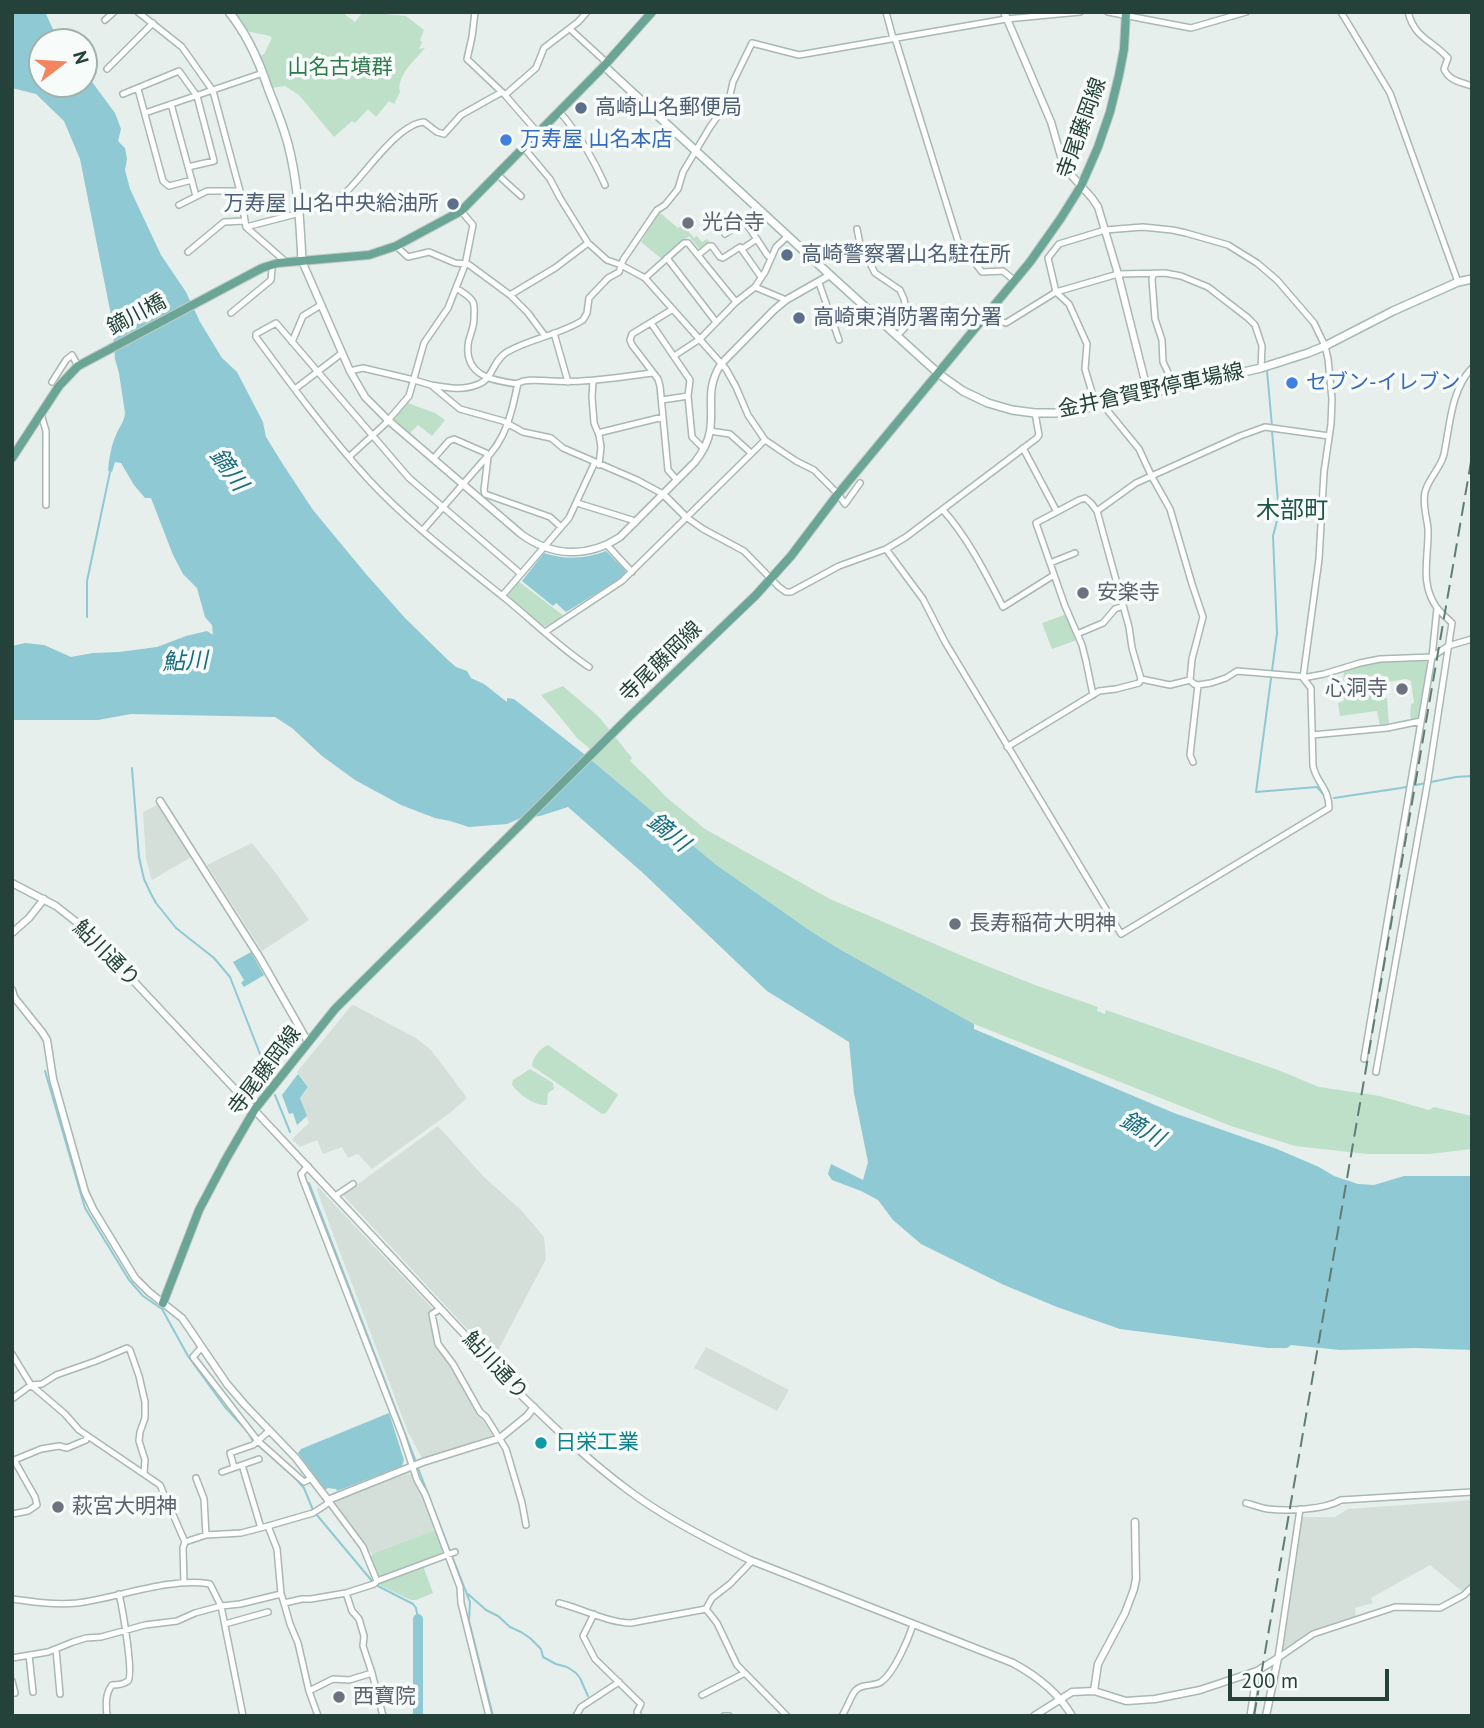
<!DOCTYPE html>
<html>
<head>
<meta charset="utf-8">
<style>
	body { margin:0 }
	#map { position:relative; width:1484px; height:1728px; overflow:hidden; background:#e6efeb; font-family:"PT Sans",sans-serif }
	canvas { display:block }
	.frame { position:absolute; inset:0; border:14px solid #24423a; pointer-events:none }
	.north { position:absolute; left:28px; top:28px; width:70px; height:70px; box-sizing:border-box; background:#f7fbf9; border:2px solid #a3b1ad; border-radius:50%; rotate:73deg; font-size:19px; font-weight:700; line-height:28px; text-align:center; color:#24423a }
	.north::after { content:''; display:block; margin:auto; width:24px; height:32px; background:#f4845f; clip-path:polygon(50% 0,100% 100%,50% 72%,0 100%) }
	.scale { position:absolute; left:1228px; top:1669px; width:161px; height:32px; box-sizing:border-box; border:4px solid #24423a; border-top:0; padding-left:9px; font-size:21px; line-height:24px; white-space:nowrap; color:#24423a; -webkit-text-stroke:5px #f7fbf9; paint-order:stroke }
</style>
</head>
<body>
<div id="map">
<canvas width="1484" height="1728"></canvas>
<div class="frame"></div>
<div class="north">N</div>
<div class="scale">200 m</div>
</div>
<script>
const context = document.querySelector('canvas').getContext('2d');
context.lineJoin = 'round';
function paint(path, color) { context.fillStyle = color; context.fill(path, 'evenodd'); }
function stroke(path, color, width, dash) { context.strokeStyle = color; context.lineWidth = width; context.lineCap = dash ? 'butt' : 'round'; context.setLineDash(dash || []); context.stroke(path); }
function drawText(font, color, halo, rows, align = 'center') {
  context.font = font + ' "PT Sans","Noto Sans JP",sans-serif'; context.lineWidth = 7; context.setLineDash([]); context.textBaseline = 'middle'; context.strokeStyle = halo; context.fillStyle = color; for (const [text, x, y, turn = 0] of rows) {
    context.save(); context.translate(x, y); context.rotate((+turn || 0) * Math.PI / 180); context.textAlign = isNaN(turn) ? turn : align; if (halo) context.strokeText(text, 0, 0); context.fillText(text, 0, 0); context.restore();
  }
}
paint(new Path2D(`
	M157,805L191,857L152,880L146,859L143,812Z
	M252,843L278,876L309,920L262,951L207,865Z
	M354,1005L359,1008L416,1038L431,1050L467,1098L451,1112L372,1169L358,1154L348,1158L342,1147L323,1154L317,1140L300,1147L292,1139L309,1123L300,1098L309,1087L297,1072L351,1006Z
	M438,1126L484,1177L522,1211L544,1237L546,1259L494,1358L343,1195Z
	M318,1187L434,1310L436,1344L439,1351L460,1378L478,1414L493,1435L423,1460L408,1432L329,1223L317,1190Z
	M706,1347L789,1390L777,1411L694,1368Z
	M408,1473L411,1475L421,1494L435,1530L372,1554L335,1506L336,1501Z
	M1472,1500V1581L1463,1592L1430,1565L1371,1598L1373,1603L1355,1608L1356,1617L1313,1632L1290,1646L1281,1649L1302,1517H1335L1348,1509Z`), '#d4dfda');
paint(new Path2D(`
	M233,12H342L355,22L363,12L406,16L424,30L420,40L422,42L419,49L425,48C415,60 396,76 400,92L394,104L389,101L376,117L368,109L355,123L352,121L334,137L299,95L285,86L272,88L259,57L264,54L272,38L270,36L246,31Z
	M659,212L678,228L683,225L694,238L697,236L702,242L707,239L710,243L700,250L689,236L663,260L641,242Z
	M408,403L435,413L445,420L432,436L418,425L410,433L393,419Z
	M518,581L560,613L563,615L562,617L547,626H542L508,597L507,595Z
	M1067,614L1077,640L1052,649L1042,623Z
	M1426,661L1428,664L1417,720L1412,721L1410,716L1411,704L1414,703L1411,681L1406,679L1370,685L1372,700L1387,698L1389,724L1380,726L1377,711L1340,716L1338,703L1344,701L1342,691L1344,671L1378,662Z
	M563,686L599,717L632,758L630,761L651,781L666,797L705,829L830,899L972,960L1035,985L1098,1007L1097,1011L1105,1014L1106,1010L1278,1070L1319,1087L1380,1096L1429,1110L1434,1107L1472,1116V1149L1429,1154H1367L1295,1146L1231,1126L974,1024L843,951L812,932L715,864L584,754L590,749L577,738L561,718L541,695Z
	M548,1045L616,1093L618,1095L606,1113L602,1114L532,1066C532,1058 540,1048 548,1045Z
	M530,1069L553,1083L554,1089L548,1093L547,1105C534,1106 520,1095 512,1085L513,1080Z
	M435,1530L443,1549L441,1554L381,1577L377,1576L369,1557L373,1555L372,1554Z
	M423,1566L433,1593L416,1600H411L377,1584Z`), '#bfe0c8');
paint(new Path2D(`
	M12,12H45L59,42H42V84H84V71L115,113L121,129L118,141L125,148L127,159L125,170L130,189L161,255L186,292L200,322L222,358L237,372L263,422L266,437L284,466L313,510L366,574L405,618L449,661L456,667L467,671L471,678L484,684L507,702V698L514,699L584,754L715,864L812,932L843,951L974,1024V1029L1174,1113L1277,1149L1319,1167L1334,1176L1358,1184L1374,1185L1404,1176H1472V1350L1416,1348L1340,1350L1291,1345L1287,1348H1268L1120,1329L1057,1307L1004,1285L921,1244L893,1220L878,1200L861,1191L832,1180L828,1174L831,1164L863,1180L868,1162L854,1093L849,1042L767,991L643,873L568,807L540,816L521,818L507,824L469,827L450,821L435,818L401,805L355,780L322,756L292,728L275,717L131,714L98,720H12V646L25,643L44,645L71,657L93,653L119,652L157,647L186,636L207,631L213,635L212,625L205,617L197,588L183,574L173,555L151,498H145L134,485L121,463L115,462L112,472L108,471C109,459 111,446 116,435C119,427 124,423 125,413L119,373L115,359L112,320L80,159L64,121L36,94L12,88Z
	M606,551L625,570V573L618,580L566,612L556,603L553,606L522,581L544,553C565,560 585,559 606,551Z
	M251,952L264,975L244,987L241,983L244,980L233,962Z
	M298,1074L308,1087L300,1098L307,1116L297,1125L293,1113L289,1114L282,1095Z
	M389,1413L404,1460L402,1466L337,1491L336,1489L328,1488L325,1490L298,1453L301,1449Z`), '#8ec9d4');
stroke(new Path2D(`
	M1267,371L1272,426
	M1272,431L1279,513L1273,536L1277,633L1256,792L1317,787L1324,795
	M87,617V581L110,472
	M132,768L139,857L144,879L151,894L156,903L176,928L214,958L230,977L269,1077
	M1334,798L1401,788L1456,777L1472,776
	M45,1071L85,1208L129,1280L143,1296L162,1309L188,1356L225,1407L248,1432L253,1441
	M275,1095L290,1132
	M309,1183L416,1462
	M258,1445L296,1479L304,1488L313,1510
	M418,1468L450,1551
	M316,1514L372,1581
	M452,1556L470,1602L469,1621L493,1716
	M376,1585L413,1604L416,1608L418,1619
	M468,1594L486,1610L498,1616L510,1627L521,1632L530,1638L541,1649L543,1657L556,1664L567,1667L576,1673L580,1678L588,1696`), '#8ec9d4', 2);
stroke(new Path2D(`
	M418,1716V1619`), '#8ec9d4', 10);
const minor = new Path2D(`
	M138,12L182,47L213,91L240,191L246,227L286,262
	M475,12L472,37L467,59L505,95L538,133
	M886,12L893,38
	M1108,12L1191,28L1246,12
	M1341,12L1390,93L1458,282
	M1408,12C1415,39 1432,40 1448,58L1444,69C1449,81 1461,82 1472,86
	M105,20L114,12
	M570,29L607,63
	M895,38L958,241L982,272L1003,271L1015,281
	M107,69L153,23
	M138,89L163,181L169,186L192,180
	M123,94L179,71L197,96L214,161L188,167
	M505,95L536,68L544,48L578,22L587,12
	M171,104L196,196
	M559,111C579,134 593,158 605,185
	M145,113L263,73
	M524,148L550,179L560,198L588,243L607,260L621,265L645,278L726,369L736,387L748,415L765,440L796,461L814,470L838,494L845,504L860,483
	M498,175L521,196
	M179,205L207,191H240
	M300,210C315,206 332,203 345,193C365,175 397,124 424,122L437,132L444,134L461,115L502,92
	M744,220L768,256L771,257
	M246,227L300,213
	M857,229L860,244L875,273L900,290L904,299L908,319L907,325L897,336
	M725,234L759,210
	M396,246L408,257L429,252L455,263L468,264L510,295L528,313L545,336
	M742,249L757,239
	M188,252L224,222L245,221
	M698,255L709,246H712L720,257L723,258L740,247L761,277
	M667,258L716,322
	M1154,273L1152,279L1155,319L1162,340L1163,362L1175,387
	M645,278L684,243H688L736,302
	M819,283L839,340
	M755,287L786,300
	M456,288C462,292 470,296 473,302C475,307 474,313 474,318C474,330 469,335 468,345C465,377 495,381 518,384
	M510,295L555,268L588,243
	M673,309L632,334L630,340L632,345L658,379L660,386L668,470L677,480
	M989,312L1000,321L1006,323L1056,292L1118,274L1165,273L1181,276L1208,287L1248,318L1255,325L1262,346L1261,368
	M231,313L271,280L272,269L271,265
	M651,323L690,380L688,396L692,437L704,449
	M554,333L568,382
	M292,342L303,316L321,305
	M674,356L700,339L736,302L755,287L765,272L776,247L788,236
	M350,371L363,368L414,380L431,385L460,409L503,421L523,432L551,438L563,448L637,480L663,494
	M593,381L592,397L594,423L599,435L601,447L599,465
	M52,382L66,360L72,355L78,366
	M431,385C448,388 463,391 479,384C493,379 492,361 507,352C531,338 560,335 583,320L587,313L589,298L608,278L619,272L623,260L657,210L665,205L678,189L683,172L710,127L729,100L733,82L752,43L799,55L1006,19L1080,12
	M295,389L342,353
	M662,400L688,396
	M1103,405L1139,449L1152,477L1170,509L1192,584L1203,617L1192,659L1190,680
	M41,414L46,431V505
	M710,431L730,434L751,453
	M598,433L663,417
	M1023,448L1057,512
	M350,456L385,424L409,396L424,343L448,308L465,265L473,225L461,211
	M433,459L449,441L454,439L486,453L488,457L484,490L485,494L550,517L561,527
	M577,503L632,520L635,523
	M943,510C968,538 986,574 1003,607L1054,575
	M1097,511L1136,483L1240,436L1265,427L1329,436
	M686,517L703,529L744,551L779,587L786,592H791L839,566L886,549L906,537L1037,438L1039,435L1035,413
	M423,530L484,460C506,441 512,411 518,383C528,378 540,381 551,381C585,383 619,377 652,373
	M607,545L632,572
	M886,549L923,599L945,642L1121,934L1329,808C1329,788 1317,784 1313,766L1311,693V688L1303,678L1319,559L1324,472L1331,424L1332,399L1328,359L1325,346L1314,323L1277,280L1257,263L1228,245L1186,233L1172,230L1143,227L1105,230L1059,244L1048,258L1056,292L1069,304L1087,344L1085,369L1096,406
	M1050,563L1075,553
	M521,574L409,478L276,323L256,334V337C292,386 328,435 369,480C410,524 459,561 506,599C534,622 559,647 589,667
	M502,596L569,518L595,462
	M545,632L622,581L765,440
	M1077,634L1103,623L1115,609L1123,606
	M1093,695L1086,661L1082,645L1065,606L1036,523L1079,500L1085,498L1091,503L1097,511L1129,627L1132,648L1141,679L1170,685L1190,680L1194,684L1198,685L1211,683L1226,678L1237,671L1308,677L1324,674L1360,663L1380,659L1432,657L1448,646L1472,639
	M1312,735L1387,728L1421,721
	M1007,747L1099,691L1116,689L1139,683L1141,679
	M1193,762L1190,755L1198,685
	M1364,1059L1432,657L1437,608
	M1376,1072L1428,780L1452,623C1447,618 1441,613 1437,608C1419,583 1429,557 1428,529C1427,517 1422,504 1425,492C1429,477 1441,468 1444,454C1450,425 1451,390 1472,368
	M308,1166L301,1174L303,1180L402,1435L417,1480L425,1494L460,1587L461,1603L489,1716
	M335,1196L353,1184
	M440,1309L432,1314L438,1344L453,1364L480,1412L486,1417L506,1449L522,1503L526,1525
	M201,1348L193,1357L258,1441L304,1482L312,1478
	M12,1354L31,1385L65,1414L79,1430L160,1485L185,1542L183,1548L184,1583
	M12,1399L31,1385L42,1384L56,1375L96,1361L127,1348L130,1350L139,1376L145,1402V1418L140,1432L139,1441L145,1460L144,1473
	M12,1461L41,1449L59,1446L67,1448L86,1440L87,1436
	M242,1465L261,1528
	M234,1467L230,1453L253,1445L269,1431
	M222,1472L259,1459
	M196,1478L204,1499L206,1535
	M1246,1503C1253,1505 1261,1508 1268,1509C1288,1511 1324,1510 1341,1500L1472,1492
	M12,1514L28,1511L37,1505L35,1497L14,1460
	M268,1526L277,1549L281,1594L284,1603L302,1599H311L346,1593L374,1584L377,1581L455,1552
	M185,1542L206,1535L241,1533L268,1526L313,1513L327,1504L328,1500L363,1547L377,1581
	M346,1593L352,1611L359,1619L364,1636L363,1646L372,1673L383,1716
	M12,1599C34,1602 55,1605 77,1603C118,1598 169,1577 210,1584L221,1606L243,1716
	M284,1603L290,1624L298,1643L309,1691L318,1716
	M559,1603C583,1609 606,1622 631,1623L706,1609L717,1623L737,1665L787,1716
	M706,1609L712,1598L730,1584L752,1561
	M594,1614L583,1636L595,1659L641,1704L637,1712L639,1716
	M225,1624L268,1612
	M56,1649L60,1694
	M29,1655L33,1692
	M12,1658L48,1652L73,1642L86,1638L101,1637L145,1625L177,1621L195,1613L221,1606L240,1604L281,1594
	M1278,1658L1313,1634L1395,1607L1440,1608L1464,1595L1472,1587
	M1278,1658L1300,1509
	M12,1681L15,1693
	M309,1691L333,1679L349,1680L372,1673
	M702,1695L745,1673
	M107,1716C106,1705 105,1694 112,1685C117,1685 124,1684 128,1681C134,1674 122,1606 119,1594
	M576,1716L581,1707L619,1682
	M724,1716H729
	M842,1716C847,1708 850,1698 855,1691C862,1683 873,1687 881,1682C894,1673 908,1640 913,1625
	M1250,1716L1257,1671`);
const tertiary = new Path2D(`
	M1004,12L1051,122L1062,160L1072,176L1092,198L1098,207L1118,274L1148,393
	M302,261L350,371L365,397L388,420L521,534C552,557 588,558 620,537L695,462C702,453 708,443 710,431C714,405 705,389 721,364L774,310L786,300L830,275
	M663,494L686,517
	M160,801L260,958L308,1042
	M12,883L56,906L84,928L523,1397C557,1430 590,1462 628,1490C665,1518 708,1540 750,1560L1013,1663C1037,1676 1058,1692 1072,1716
	M12,933L29,918L44,899
	M12,990L14,997L42,1032L47,1040L53,1079L85,1192L93,1209L135,1278L149,1292L182,1318L227,1384L245,1405L296,1458L328,1500L423,1462L500,1438L527,1416L534,1407
	M1094,1691L1098,1664L1125,1613L1134,1589L1136,1579L1135,1522
	M1034,1716L1072,1692L1094,1691L1126,1701L1155,1699L1200,1690L1257,1671L1278,1658
	M1266,1716L1278,1658`);
const secondary = new Path2D(`
	M229,12C247,34 259,61 268,88C275,106 283,125 288,144C298,182 300,222 302,261
	M604,66L830,275L939,374L963,391L988,403L1012,410L1035,413H1056L1078,410L1261,368L1308,353L1325,346L1393,311L1458,282L1472,279`);
const primary = new Path2D(`
	M12,458L59,386L78,366L262,268L278,263L369,255L396,246L461,211L604,66L652,12
	M163,1303L199,1210L226,1159L255,1109L335,1009L362,982L629,717L756,595L791,556L838,494L1030,262L1061,218L1081,186L1098,147L1110,112L1119,75L1124,49L1126,12`);
stroke(minor, '#a8b8b2', 8);
stroke(tertiary, '#a8b8b2', 9);
stroke(secondary, '#a4bbb3', 10);
stroke(primary, '#c2cac8', 10);
stroke(minor, '#fff', 5);
stroke(tertiary, '#fff', 6);
stroke(secondary, '#fff', 7);
stroke(primary, '#6aa596', 8);
stroke(new Path2D(`
	M1254,1716L1472,456`), '#5f7d75', 2, [14, 7]);
for (const [x, y, r, color] of [
	[581,108,7,"#5c6f8a"],
	[506,140,7,"#3f7fe0"],
	[453,204,7,"#5c6f8a"],
	[688,223,7,"#6b7280"],
	[787,255,7,"#5c6f8a"],
	[799,318,7,"#5c6f8a"],
	[1292,383,7,"#3f7fe0"],
	[1083,593,7,"#6b7280"],
	[1402,689,7,"#6b7280"],
	[955,924,7,"#6b7280"],
	[541,1443,7,"#0f9aa8"],
	[58,1507,7,"#6b7280"],
	[339,1697,7,"#6b7280"]
]) { const dot = new Path2D(); dot.arc(x, y, r, 0, 2 * Math.PI); context.fillStyle = color; context.fill(dot); stroke(dot, '#f7fbf9', 2.5); }
drawText('21px', '#2d7a4b', '#f7fbf9', [
	["山名古墳群",340,68]
]);
drawText('21px', '#4e5e75', '#f7fbf9', [
	["高崎山名郵便局",595,108],
	["万寿屋 山名中央給油所",439,204,"right"],
	["高崎警察署山名駐在所",801,255],
	["高崎東消防署南分署",813,318]
], 'left');
drawText('21px', '#24423a', '#f7fbf9', [
	["寺尾藤岡線",1082,128,-70],
	["鏑川橋",137,315,-28],
	["金井倉賀野停車場線",1151,391,-12],
	["寺尾藤岡線",661,662,-44],
	["鮎川通り",106,954,45],
	["寺尾藤岡線",265,1071,-53],
	["鮎川通り",495,1366,47]
]);
drawText('21px', '#366cbe', '#f7fbf9', [
	["万寿屋 山名本店",520,140],
	["セブン-イレブン",1306,383]
], 'left');
drawText('21px', '#5b616d', '#f7fbf9', [
	["光台寺",702,223],
	["安楽寺",1097,593],
	["心洞寺",1388,689,"right"],
	["長寿稲荷大明神",969,924],
	["萩宮大明神",72,1507],
	["西寶院",353,1697]
], 'left');
drawText('21px', '#0d838f', '#f7fbf9', [
	["日栄工業",555,1443]
], 'left');
drawText('italic 23px', '#1c6f80', '#f7fbf9', [
	["鏑川",228,470,54],
	["鮎川",185,662,-2],
	["鏑川",668,833,39],
	["鏑川",1142,1130,30]
]);
drawText('24px', '#1f5548', '#f7fbf9', [
	["木部町",1292,511]
]);
</script>
</body>
</html>
